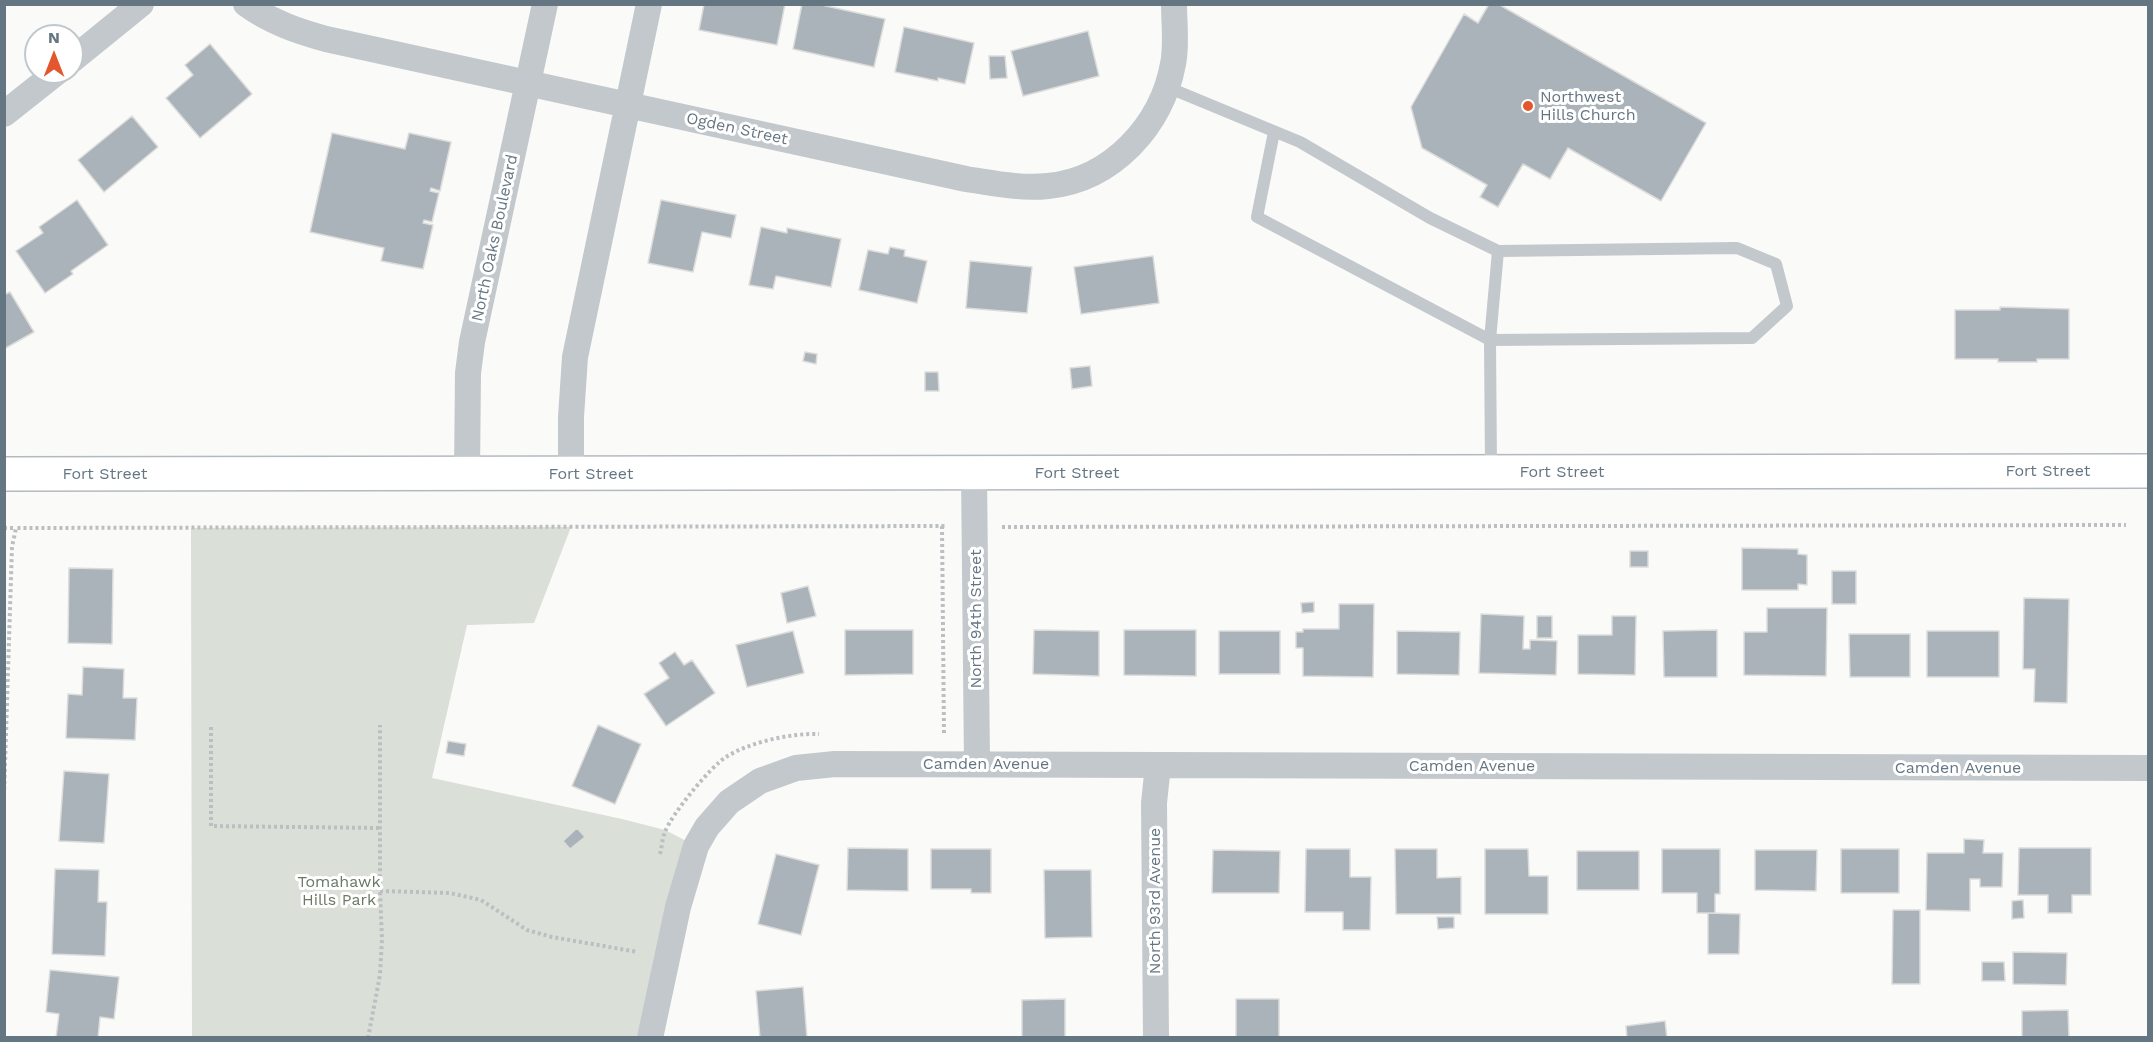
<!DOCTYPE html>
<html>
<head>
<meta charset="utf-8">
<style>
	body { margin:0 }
	#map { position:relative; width:2153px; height:1042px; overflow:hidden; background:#fafaf8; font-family:"Work Sans",sans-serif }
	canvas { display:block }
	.frame { position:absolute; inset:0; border:6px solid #657683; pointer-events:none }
	.north { position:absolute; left:24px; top:24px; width:60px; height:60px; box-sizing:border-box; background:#fff; border:2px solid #c1c8cd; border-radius:50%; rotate:0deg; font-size:16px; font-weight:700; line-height:24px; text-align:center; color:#657683 }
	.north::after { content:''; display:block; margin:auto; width:21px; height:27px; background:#e4572e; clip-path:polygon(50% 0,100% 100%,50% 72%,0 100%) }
</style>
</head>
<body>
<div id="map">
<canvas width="2153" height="1042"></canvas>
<div class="frame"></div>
<div class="north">N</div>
</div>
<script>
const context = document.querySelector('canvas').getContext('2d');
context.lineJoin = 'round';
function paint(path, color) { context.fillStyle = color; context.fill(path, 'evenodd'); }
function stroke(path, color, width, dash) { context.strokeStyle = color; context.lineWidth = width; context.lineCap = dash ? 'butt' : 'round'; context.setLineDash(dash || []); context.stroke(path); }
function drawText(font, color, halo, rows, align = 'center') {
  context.font = font + ' "Work Sans",sans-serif'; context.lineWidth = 6; context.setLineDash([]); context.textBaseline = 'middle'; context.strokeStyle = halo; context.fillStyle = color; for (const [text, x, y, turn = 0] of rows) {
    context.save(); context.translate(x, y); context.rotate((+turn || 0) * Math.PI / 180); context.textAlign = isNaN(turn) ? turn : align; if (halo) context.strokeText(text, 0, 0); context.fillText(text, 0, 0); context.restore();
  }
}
paint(new Path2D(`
	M571,527L534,623L467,625L432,778L622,819L665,830L696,846L650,1037H192L191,528Z`), '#dadfd7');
const building = new Path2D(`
	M704,4H785L777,45L699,30Z
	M802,4H817L885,19L874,67L793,49Z
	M1489,4H1498L1706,123L1661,201L1568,148L1550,179L1523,164L1498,207L1480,197L1487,185L1422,148L1411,107L1464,14L1478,23Z
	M904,27L974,43L965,84L938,78V81L895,72Z
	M1088,31L1099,76L1023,96L1011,51Z
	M210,44L252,94L200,138L166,98L193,75L185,65Z
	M989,56H1005L1007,78L990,79Z
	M132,116L158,147L104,192L78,160Z
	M332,133L405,149L409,133L451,142L440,191L431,188L430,191L439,193L432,222L424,220L423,223L433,225L423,269L381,261L384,248L310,232Z
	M77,200L108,245L71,271L73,274L45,293L16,251L43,233L39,227Z
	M661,200L736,215L731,238L702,232L693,272L648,263Z
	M761,227L787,233V228L841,239L831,287L776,276L773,289L749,285Z
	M890,247L905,250L904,256L927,261L917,303L859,290L868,250L888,254Z
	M1153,256L1159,303L1081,314L1074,267Z
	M970,261L1032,267L1027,313L966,308Z
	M10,292L34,332L4,349V295Z
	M2000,307L2069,309V359H2037V362H1998V359H1955V310H2000Z
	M805,352L817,354L816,364L803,361Z
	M1090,366L1092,386L1072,389L1070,368Z
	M925,372H938L939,391H925Z
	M1742,548L1798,549V554L1807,555V585L1798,584V590H1742Z
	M1630,551H1648V567H1630Z
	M69,568L113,569L112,644L68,643Z
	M1832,571H1856V604H1832Z
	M808,586L816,616L787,623L781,593Z
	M2024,598L2069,599L2067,703L2034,702L2035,669H2023Z
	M1314,602V612L1302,613L1301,603Z
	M1339,604H1374L1373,677L1303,676V648H1296V632H1303V629H1339Z
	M1767,608H1827L1826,676L1744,675V632H1767Z
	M1481,614L1524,616L1523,649H1530V640L1557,641L1556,675L1479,673Z
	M1537,616H1552V638H1537Z
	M1612,616H1636L1635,675L1578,674V635H1612Z
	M845,630H913V674L845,675Z
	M1034,630L1099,631V676L1033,674Z
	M1124,630H1196V676L1124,675Z
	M1717,630V677H1664L1663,631Z
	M793,631L804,673L747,687L736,645Z
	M1219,631H1280V674H1219Z
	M1397,631L1460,632L1459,675L1397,674Z
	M1927,631H1999V677H1927Z
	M1849,634H1910V677H1850Z
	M675,652L684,665L692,660L715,693L666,726L644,694L669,678L659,663Z
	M83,667L124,669L123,698H137L135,740L66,738L68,694L82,695Z
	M598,725L641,744L615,804L572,786Z
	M448,741L466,744L464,756L446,753Z
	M64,771L109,774L104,843L59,841Z
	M577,828L585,837L570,849L563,841Z
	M1964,839L1984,840L1983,853H2003L2002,887H1980V879H1970V911L1926,910L1927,853H1964Z
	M848,848L908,849V891L847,890Z
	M2019,848H2091V895H2072V913H2048V895H2018Z
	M931,849H991V893H971V889H931Z
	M1306,849H1350V877H1371L1370,930H1343V912H1305Z
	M1395,849H1437V878L1461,877V914H1396Z
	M1485,849H1528L1529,876H1548V914H1485Z
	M1662,849H1720V894H1715V913H1697V893H1662Z
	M1841,849H1899V893H1841Z
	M1213,850L1280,851L1279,893H1212Z
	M1755,850H1817L1816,891L1755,890Z
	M1577,851H1639V890H1577Z
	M776,854L819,865L801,935L758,924Z
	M55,869L99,870L98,902H107L105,956L52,954Z
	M1044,870H1091L1092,937L1045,938Z
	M2023,900L2024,918L2012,919V901Z
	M1893,910H1920V984H1892Z
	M1708,913L1740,914L1739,954H1708Z
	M1437,917H1454V928L1438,929Z
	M2013,952L2067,953L2066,985L2013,984Z
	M1982,962H2004L2005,981H1982Z
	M50,970L119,977L114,1019L100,1017L98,1038H56L59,1014L46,1012Z
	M803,987L807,1038H760L756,991Z
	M1065,999V1038H1022V1000Z
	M1236,999H1279V1038H1236Z
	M2068,1010L2069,1038H2022V1011Z
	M1665,1021L1667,1038H1627L1626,1026Z`);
paint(building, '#aab3b9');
stroke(building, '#dcdcda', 1.5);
const secondary = new Path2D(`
	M4,474L2148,471`);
stroke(secondary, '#b3babf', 36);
stroke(new Path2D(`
	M942,526L944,735
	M1002,527L2126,525
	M4,528H16
	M211,727V826L380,828
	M4,796L12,547L16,528L947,526
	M660,854C662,847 662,839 665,832C671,815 711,766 726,757C750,742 791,733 819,734
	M380,891L450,893L481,900L527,930L552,937L638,952
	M368,1038L380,975L382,940L380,891V725`), '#bbbfc2', 4, [3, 3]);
stroke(new Path2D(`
	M1167,87L1300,142L1430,218L1498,251L1737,248L1776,264L1787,306L1752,338L1490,340L1491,469
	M1274,132L1257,217L1490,340L1498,251`), '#c3c8cc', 12);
stroke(new Path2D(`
	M246,4C271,22 297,31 326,39L966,179C993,183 1020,189 1048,186C1112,180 1162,125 1173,64C1177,45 1174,24 1174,4
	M72,60L141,4
	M4,114L57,72
	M974,473L977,764
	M467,474L468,373L472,342L545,4
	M571,474V417L575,357L649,4
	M650,1038L678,907L696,846L707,827L729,802L760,781L796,768L835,764L2148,768
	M1156,1038L1154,803L1158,765`), '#c3c8cc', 26);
stroke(secondary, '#fff', 33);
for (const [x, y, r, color] of [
	[1528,106,6,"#e4572e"]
]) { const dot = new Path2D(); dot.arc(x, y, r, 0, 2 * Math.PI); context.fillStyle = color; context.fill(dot); stroke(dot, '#fff', 2); }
drawText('16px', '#657683', '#fff', [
	["Northwest",1540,97],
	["Hills Church",1540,115]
], 'left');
drawText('16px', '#657683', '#fff', [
	["Ogden Street",737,129,12],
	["North Oaks Boulevard",495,238,-78],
	["Fort Street",2048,471],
	["Fort Street",1562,472],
	["Fort Street",1077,473],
	["Fort Street",105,474],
	["Fort Street",591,474],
	["North 94th Street",976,619,-90],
	["Camden Avenue",986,764],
	["Camden Avenue",1472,766],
	["Camden Avenue",1958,768],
	["North 93rd Avenue",1155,901,-90]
]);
drawText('16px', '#687a64', '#fff', [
	["Tomahawk",339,882],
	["Hills Park",339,900]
]);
</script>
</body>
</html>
